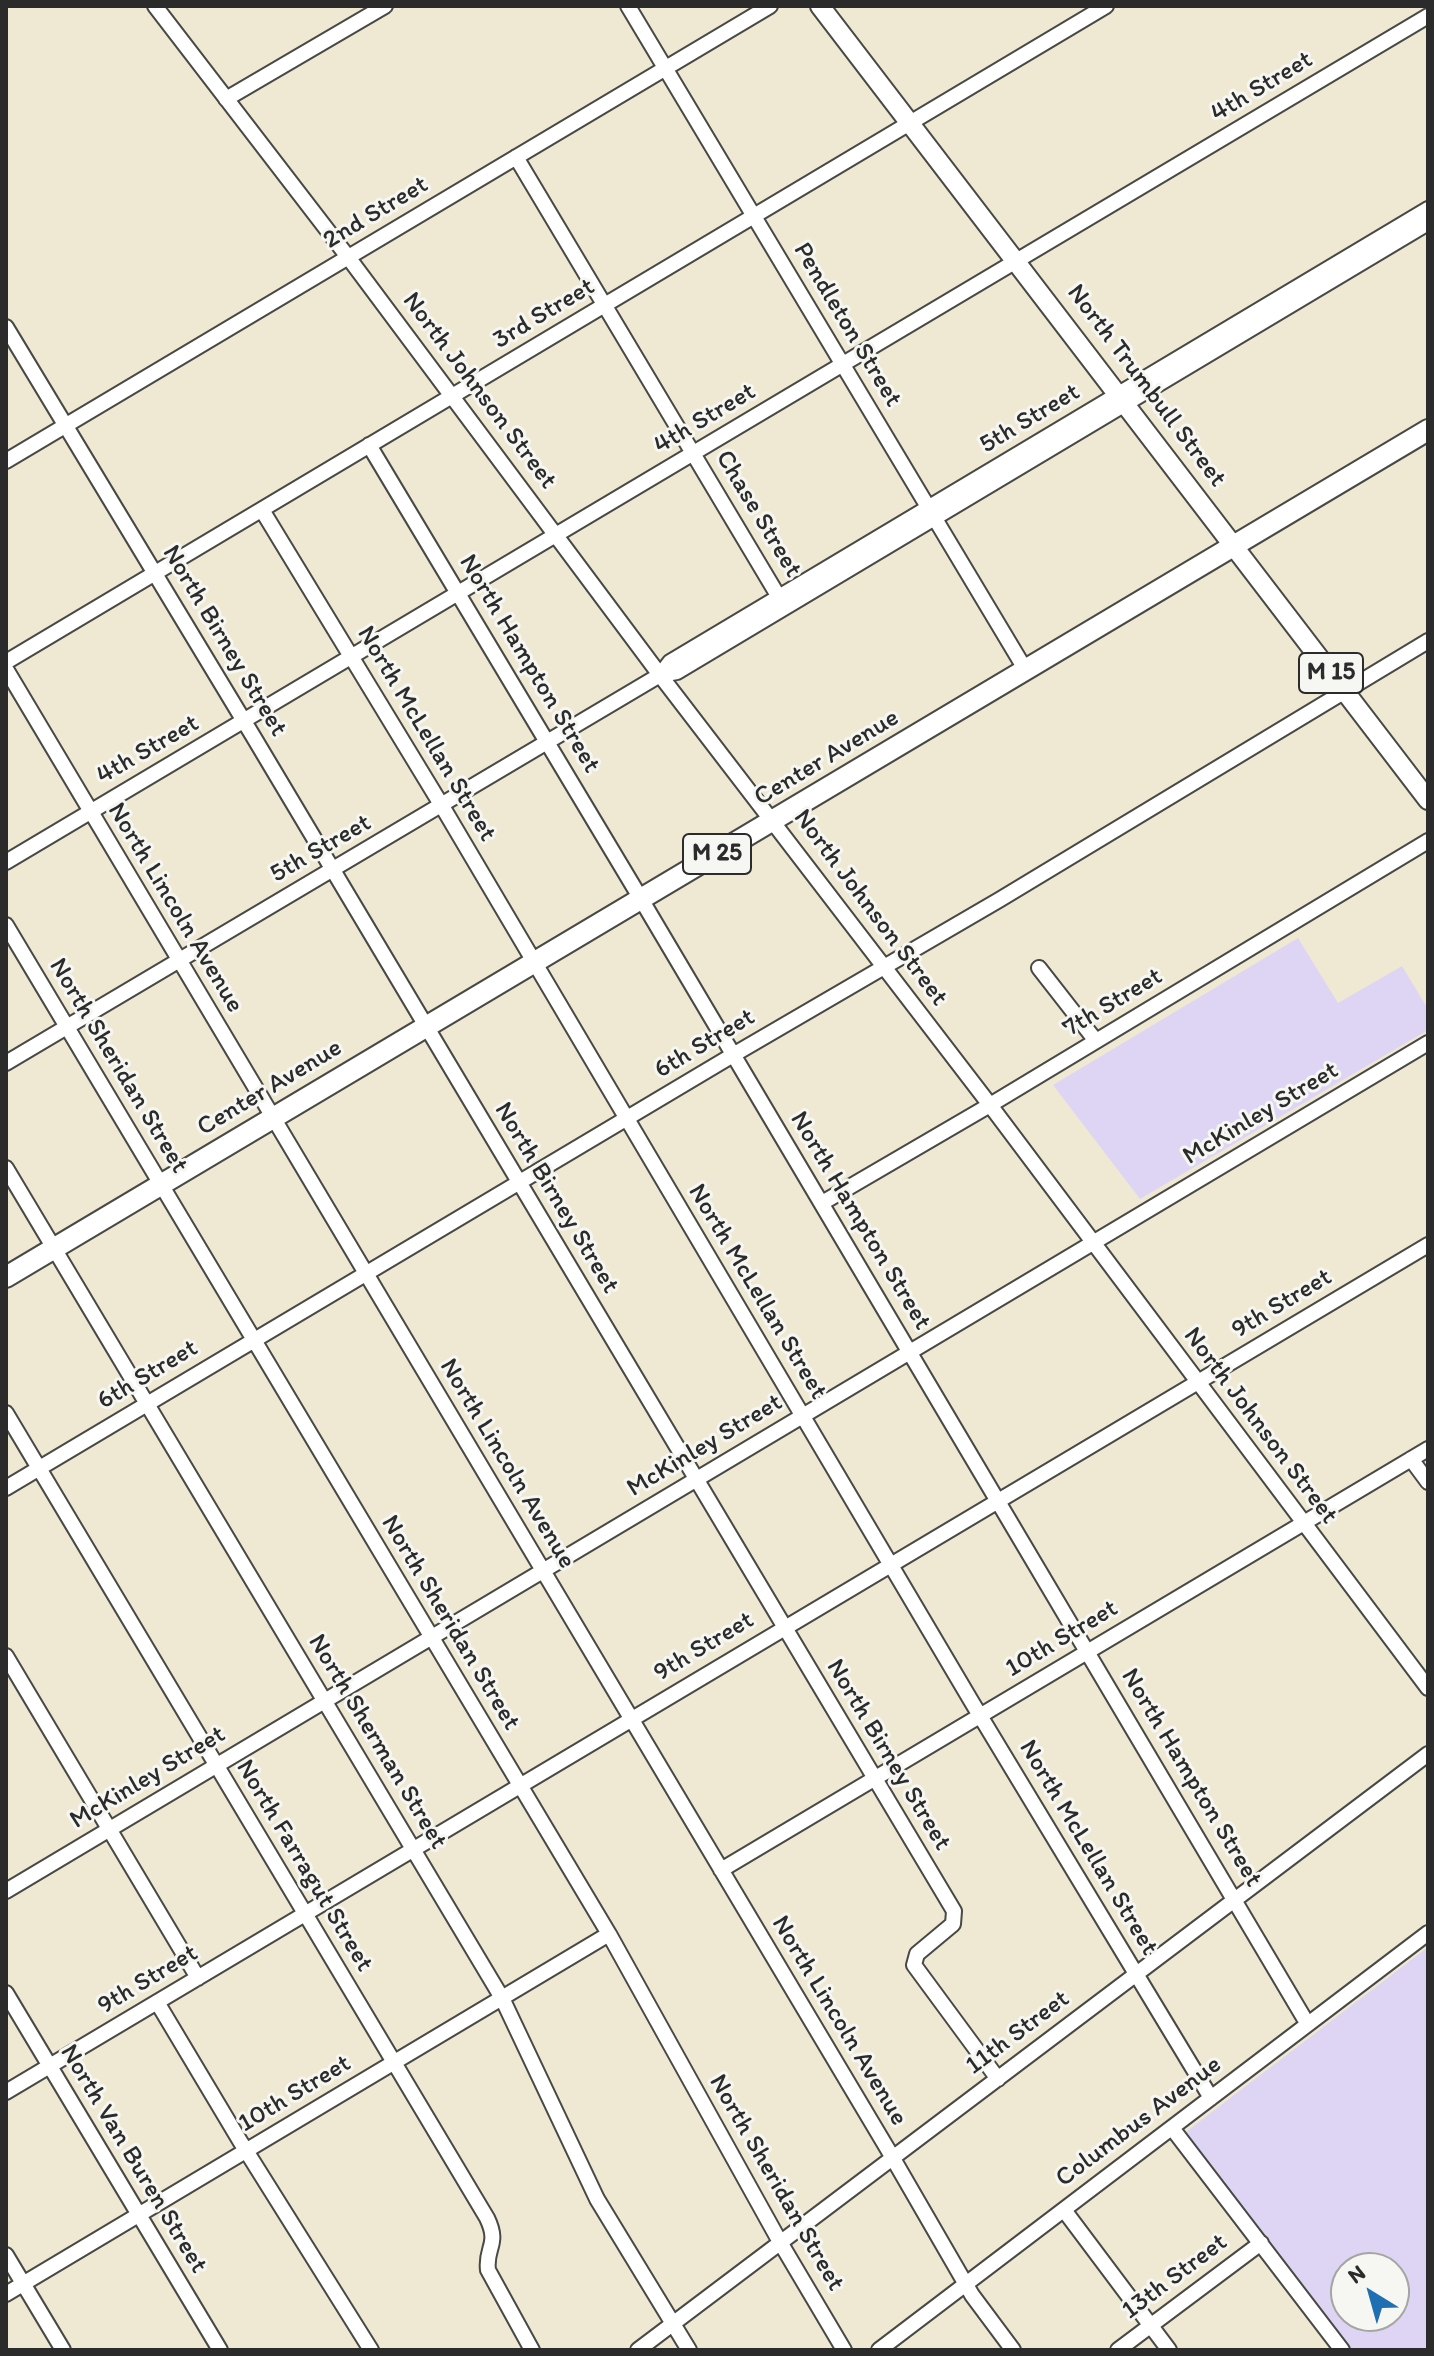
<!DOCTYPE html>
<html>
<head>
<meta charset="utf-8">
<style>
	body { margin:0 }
	#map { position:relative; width:1434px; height:2356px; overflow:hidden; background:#efe9d3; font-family:Itim,sans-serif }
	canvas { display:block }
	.frame { position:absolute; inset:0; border:8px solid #2b2b2b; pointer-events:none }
	.north { position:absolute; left:1330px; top:2252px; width:80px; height:80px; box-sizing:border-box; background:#f6f6f2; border:2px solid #a5a5a2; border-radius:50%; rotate:323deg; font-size:22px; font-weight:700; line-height:32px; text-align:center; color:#2b2b2b }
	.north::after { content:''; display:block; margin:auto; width:28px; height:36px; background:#1f6fb2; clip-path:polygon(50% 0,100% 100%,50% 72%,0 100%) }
</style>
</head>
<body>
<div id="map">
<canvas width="1434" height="2356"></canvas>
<div class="frame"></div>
<div class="north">N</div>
</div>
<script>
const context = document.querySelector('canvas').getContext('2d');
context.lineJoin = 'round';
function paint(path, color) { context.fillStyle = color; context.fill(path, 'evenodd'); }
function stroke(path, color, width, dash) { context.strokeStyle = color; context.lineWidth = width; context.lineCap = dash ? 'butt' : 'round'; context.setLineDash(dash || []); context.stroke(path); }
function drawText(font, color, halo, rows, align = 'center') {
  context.font = font + ' Itim,sans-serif'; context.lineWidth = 6; context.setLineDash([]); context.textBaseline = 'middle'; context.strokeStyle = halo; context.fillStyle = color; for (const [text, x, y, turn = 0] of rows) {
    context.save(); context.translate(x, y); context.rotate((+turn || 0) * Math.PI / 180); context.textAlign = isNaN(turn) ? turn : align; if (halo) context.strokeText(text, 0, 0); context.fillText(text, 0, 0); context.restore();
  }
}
paint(new Path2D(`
	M1298,938L1338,1003L1402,966L1428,1009V1030L1140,1199L1053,1085Z
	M1428,1947V2350H1349L1183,2134ZM1346,2268H1394V2316H1346Z`), '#ded5f5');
const minor = new Path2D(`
	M155,6L348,257L660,675L990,1105L1428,1688
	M628,6L1025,669
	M226,99L385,6
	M516,157L783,604
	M6,327L253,736L954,1911L953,1924L917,1954L914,1965L998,2079
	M369,445L641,899L1307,2023
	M6,461L770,6
	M262,510L442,806L973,1704L1211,2098
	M6,662L1106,6
	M6,669L887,2148L972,2295L1013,2350
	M660,675L670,662L1428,209
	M6,862L1428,16
	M6,925L609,1934L780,2242L844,2350
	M1039,968L1096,1041
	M6,1063L660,675L677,672L1428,223
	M6,1168L502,1998L597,2199L689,2350
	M822,1203L990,1105L1428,841
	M6,1413L487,2218C500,2245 485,2247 488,2270L532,2350
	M1411,1459L1428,1482
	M6,1488L733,1055L999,900L1428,641
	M6,1656L198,1978
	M721,1870L1428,1449
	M6,1891L1428,1043
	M6,1993L220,2350
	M157,2002L240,2141L371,2350
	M6,2092L1428,1245
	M1172,2128L1342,2350
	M1064,2210L1169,2350
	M6,2255L63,2350
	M6,2294L609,1934
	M638,2350L1428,1754
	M879,2350L1428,1933
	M1118,2350L1261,2243`);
const major = new Path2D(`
	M820,6L1428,800`);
const highway = new Path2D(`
	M6,1277L1428,430`);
stroke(minor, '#484844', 18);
stroke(major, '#484844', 22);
stroke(highway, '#484844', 24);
stroke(minor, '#fff', 14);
stroke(major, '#fff', 18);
stroke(highway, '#fff', 20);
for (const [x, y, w] of [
	[1331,673,64],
	[717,854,68]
]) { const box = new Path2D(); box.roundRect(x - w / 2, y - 20, w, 40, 6); context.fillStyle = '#f6f6f2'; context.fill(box); stroke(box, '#2b2b2b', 2); }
drawText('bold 24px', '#2b2b2b', null, [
	["M 15",1331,673],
	["M 25",717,854]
]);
drawText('26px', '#2b2b2b', '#f6f6f2', [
	["4th Street",1262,87,-31],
	["2nd Street",376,213,-31],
	["3rd Street",544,314,-31],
	["Pendleton Street",847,325,59],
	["North Trumbull Street",1146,386,53],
	["North Johnson Street",479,391,53],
	["4th Street",705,419,-31],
	["5th Street",1030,419,-31],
	["Chase Street",758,514,59],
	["North Birney Street",224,641,59],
	["North Hampton Street",529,664,59],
	["North McLellan Street",426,734,59],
	["4th Street",148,750,-30],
	["Center Avenue",827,758,-31],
	["5th Street",321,849,-30],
	["North Lincoln Avenue",175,908,59],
	["North Johnson Street",870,908,53],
	["7th Street",1113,1003,-31],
	["6th Street",705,1044,-31],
	["North Sheridan Street",118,1066,59],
	["Center Avenue",270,1088,-31],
	["McKinley Street",1261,1114,-31],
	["North Birney Street",556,1198,59],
	["North Hampton Street",860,1221,59],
	["North McLellan Street",757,1292,59],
	["9th Street",1282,1304,-31],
	["6th Street",148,1375,-31],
	["North Johnson Street",1260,1426,53],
	["McKinley Street",705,1446,-31],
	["North Lincoln Avenue",507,1464,59],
	["North Sheridan Street",450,1623,59],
	["10th Street",1062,1639,-31],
	["9th Street",704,1647,-31],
	["North Sherman Street",377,1742,59],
	["North Birney Street",888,1755,59],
	["McKinley Street",148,1778,-31],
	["North Hampton Street",1191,1778,59],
	["North McLellan Street",1088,1848,59],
	["North Farragut Street",304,1866,59],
	["9th Street",148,1980,-31],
	["North Lincoln Avenue",839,2021,59],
	["11th Street",1018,2033,-37],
	["10th Street",295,2094,-31],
	["Columbus Avenue",1139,2122,-37],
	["North Van Buren Street",133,2159,59],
	["North Sheridan Street",776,2183,60],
	["13th Street",1175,2277,-37]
]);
</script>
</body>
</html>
